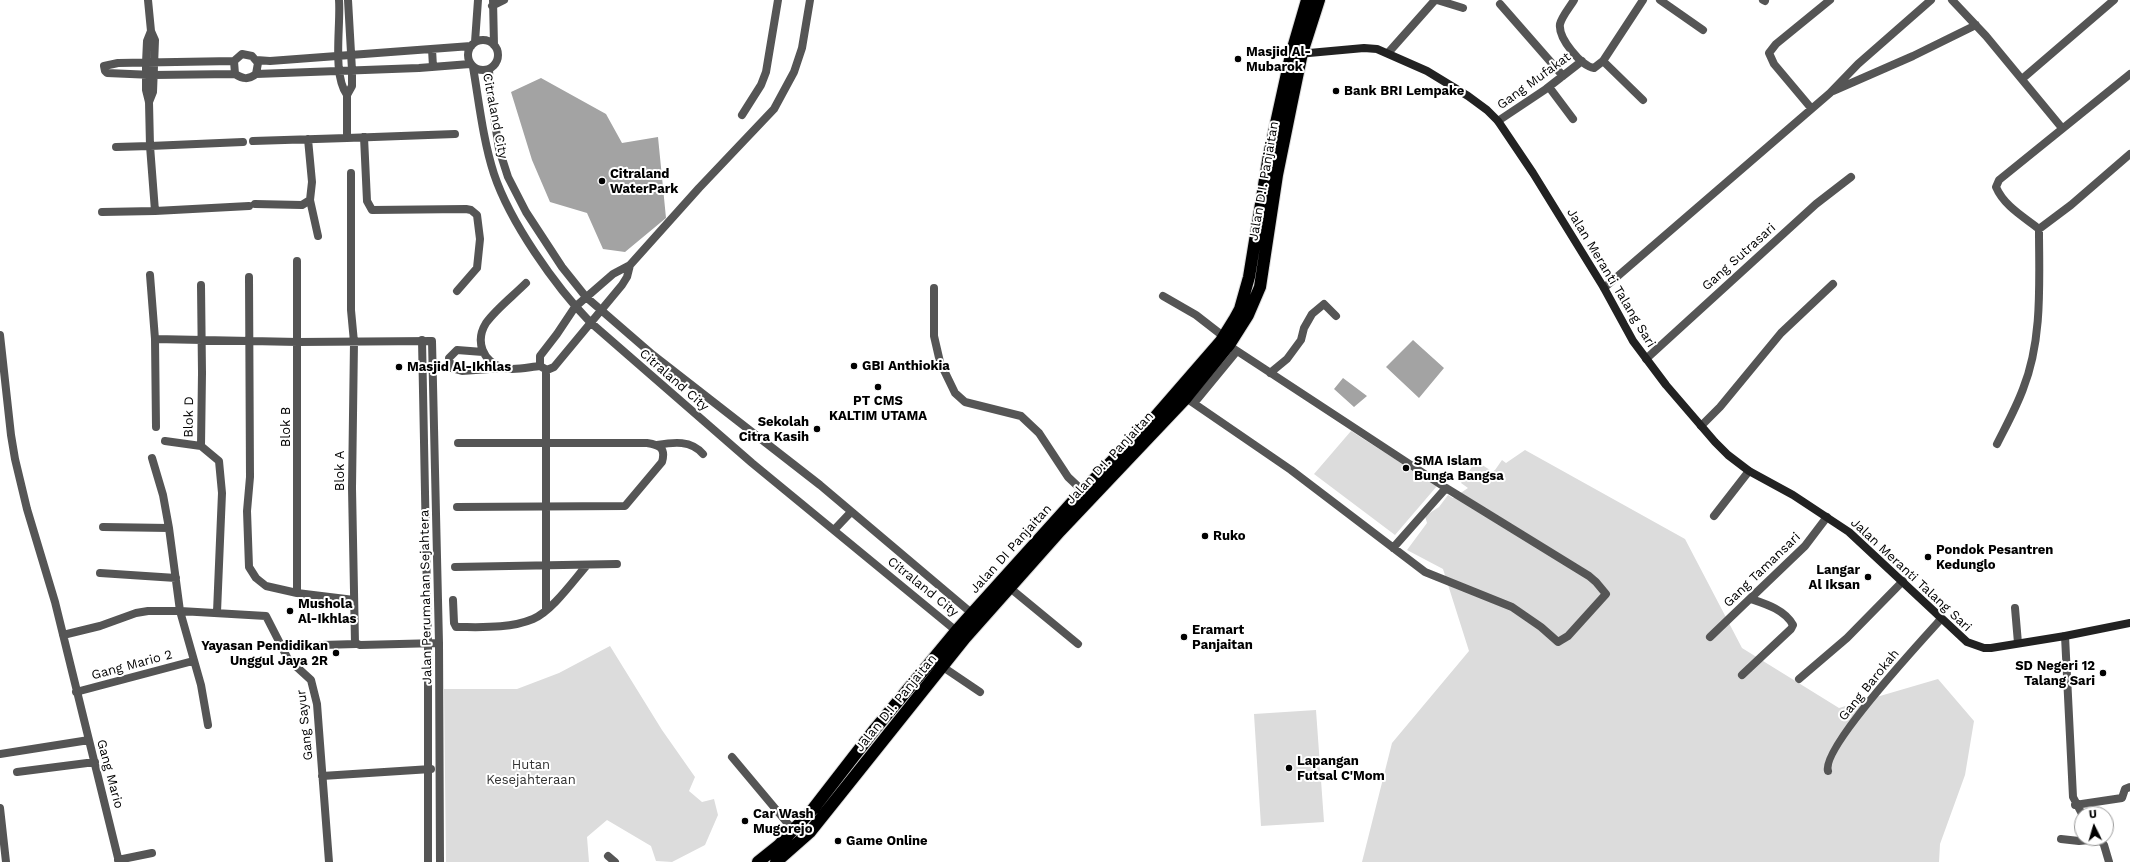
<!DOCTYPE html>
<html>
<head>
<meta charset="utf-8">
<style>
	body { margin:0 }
	#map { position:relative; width:2130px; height:862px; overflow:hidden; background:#fff; font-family:"Work Sans",sans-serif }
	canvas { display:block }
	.north { position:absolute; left:2074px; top:806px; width:40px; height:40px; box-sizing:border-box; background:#fff; border:1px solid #999; border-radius:50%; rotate:355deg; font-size:11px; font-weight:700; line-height:16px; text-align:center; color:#000 }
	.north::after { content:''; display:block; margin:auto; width:14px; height:18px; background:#000; clip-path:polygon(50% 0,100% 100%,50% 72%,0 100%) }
</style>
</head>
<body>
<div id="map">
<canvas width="2130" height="862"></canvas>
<div class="north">U</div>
</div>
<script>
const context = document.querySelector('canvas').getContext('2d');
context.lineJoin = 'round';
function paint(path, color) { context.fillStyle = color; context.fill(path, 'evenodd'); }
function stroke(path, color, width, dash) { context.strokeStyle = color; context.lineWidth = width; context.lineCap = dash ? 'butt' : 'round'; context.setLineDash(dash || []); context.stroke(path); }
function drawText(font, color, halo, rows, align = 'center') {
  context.font = font + ' "Work Sans",sans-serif'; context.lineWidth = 4; context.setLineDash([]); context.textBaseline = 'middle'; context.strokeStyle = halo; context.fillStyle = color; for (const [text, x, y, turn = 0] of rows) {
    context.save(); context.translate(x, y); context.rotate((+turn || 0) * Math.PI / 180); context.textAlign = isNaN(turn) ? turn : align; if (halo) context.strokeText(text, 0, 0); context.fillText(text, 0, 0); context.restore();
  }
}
paint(new Path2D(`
	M1351,431L1437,486L1395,535L1314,474Z
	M1525,450L1685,539L1742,648L1839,708L1938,679L1974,721L1965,775L1940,844L1939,862H1362L1392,743L1469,651L1443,569L1407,550L1427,523L1425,516L1439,507L1448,495L1453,498L1468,488L1461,483L1476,461L1490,470L1486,476L1495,470L1502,460L1506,463Z
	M610,646L662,730L695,777L689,791L702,802L714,799L718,815L705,845L672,862L656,861L651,846L607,820L587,837L589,862H446L444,689H517L559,673Z
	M1316,710L1324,822L1261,826L1254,714Z`), '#dcdcdc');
paint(new Path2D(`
	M541,78L606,114L622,143L658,137L666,218L625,252L603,249L587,213L550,202L532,160L511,92Z
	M1413,340L1444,368L1419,398L1386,367Z
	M1343,378L1367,396L1354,407L1334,389Z`), '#a3a3a3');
const highway = new Path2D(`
	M758,862L778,846L813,809L875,729L957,630L1076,498L1155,417L1221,341L1234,320L1240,309L1249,277L1269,155L1291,55L1307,0
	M776,862L810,832L965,638L1060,531L1186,398L1229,345L1248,315L1260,287L1277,175L1291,106L1302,53L1319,0`);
stroke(highway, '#dbdbdb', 14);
stroke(new Path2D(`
	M148,0L151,31L155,40L153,92L149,102
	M339,0C341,26 332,74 347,95
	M493,0L494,45
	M1437,0L1463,8
	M1574,0C1570,7 1562,16 1560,24C1558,38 1581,66 1594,68L1603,61L1643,0
	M1660,0L1703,30
	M1763,0L1765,1
	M1952,0L1986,36L2062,128
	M1500,4L1563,76
	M492,6L504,0
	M468 55a15 15 0 1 1 30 0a15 15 0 1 1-30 0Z
	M475,42L478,0
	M432,49L433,67
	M1388,53L1435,0
	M256,60L270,61L471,46
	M234,61L118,63L104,66L105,71L107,73L153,75L235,74
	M1603,61L1643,100
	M473,67C479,102 483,140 494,174C510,222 555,286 590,322L752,463L960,634
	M489,69L490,91L499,149L508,177L526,212L562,267L586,297L653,355L820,485L975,616
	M256,74L258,63L252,56L242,54L234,61L235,74C243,79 248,80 256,74L419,68L470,64
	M2130,74L1999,180L1996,187C2004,206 2024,217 2039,229L2071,205L2130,154
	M2022,79L2114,0
	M1549,87L1573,119
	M1833,91L1913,56L1976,25
	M1811,108L1774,64L1769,53L1776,44L1830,0
	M742,115L761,85L766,72L778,0
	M1498,121L1546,89L1582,61
	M364,137L367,201L372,210L466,209L471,210L477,215L480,239L477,268L457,291
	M347,138L455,134
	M253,141L347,138V95L352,86V70L348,0
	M243,142L150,146L155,211L249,206
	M116,147L150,146L149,102L146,90V63L147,41L151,31
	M351,173V310L354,342L352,488L355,643L360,645L439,643
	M310,200L318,236
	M255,204L302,205L310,200L312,182L308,139
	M102,212L155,211
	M297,261V593
	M630,265L627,277L622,285L554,367L547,370L540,366V356L557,334L575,307L613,274L630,265L699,188L774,109L794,72L802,48L810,0
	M150,275L155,339
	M249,277L250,477L247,511L249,567L256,578L266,586L297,593L354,600
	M526,283C513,296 496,309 486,323C475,341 482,361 503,368C514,371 529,367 540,366
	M201,285L202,373L201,446L219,461L222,493L217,612
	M934,288V336L940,362L955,393L965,402L1021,416L1039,433L1068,477L1086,494
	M1604,288L1830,93L1858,64L1931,0
	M1163,296L1196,315L1223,336
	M0,335L11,435L15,459L27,509L55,602L119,862
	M422,340L428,645V862
	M483,352L457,350L449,358L451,368L462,371L503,368
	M1646,359L1816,204L1851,177
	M546,371V610
	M1270,373L1287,359L1301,340L1304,328L1312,314L1324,304L1336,316
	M1186,398L1291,470L1425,572L1512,607L1541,627L1558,642L1568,636L1606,594L1596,582L1589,576L1446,488L1225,343
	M1195,402L1237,351
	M1701,426L1720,407L1781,333L1833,284
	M156,427L155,339L298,342L432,341L439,643L440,862
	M165,441L201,446
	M1997,444C2006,426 2016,408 2023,389C2043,339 2039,281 2039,229
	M657,445C674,442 691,440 703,454
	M152,458L163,495L169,528L180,611L201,685L208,725
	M457,507L625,506L662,462C666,448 660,445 647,443H458
	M1714,516L1749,471
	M103,527L169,528
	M834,530L851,512
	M1393,548L1446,488
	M455,567L617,564
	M100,573L176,578
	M1010,588L1078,644
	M453,600L454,623L456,627C481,627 509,629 533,619C552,611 573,581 587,565
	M2015,608L2018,643
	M63,635L100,626L136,613L148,611H180L266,616L288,659L311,680L317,704L329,862
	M2065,636L2073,797L2082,814
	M1710,637L1805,546L1827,517
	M322,645L356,644
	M943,667L980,692
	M1742,675L1791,629L1793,625C1785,610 1766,604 1751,599
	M1799,679L1847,638L1903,581
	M76,692L193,661
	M0,754L89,740
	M732,757L794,831
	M1828,771C1821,749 1922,640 1941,619
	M17,772L95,762
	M322,776L431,769
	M2075,805L2122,798L2125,789L2130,787
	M0,808L6,862
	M2099,838L2104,845L2109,862
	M2061,839L2079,841L2099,839
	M608,856L615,862
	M118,860L152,853`), '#555', 8);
stroke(new Path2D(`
	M1298,54L1364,48L1377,49L1427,71L1468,96L1487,110L1498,121L1533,173L1604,288L1633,341L1666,385L1715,442L1728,455L1749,471L1793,495L1849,532L1967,642L1984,648H1991L2065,636L2130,623`), '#222', 8);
stroke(highway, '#000', 12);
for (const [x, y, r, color] of [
	[1238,59,4,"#000"],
	[1336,91,4,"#000"],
	[602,181,4,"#000"],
	[854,366,4,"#000"],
	[399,367,4,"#000"],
	[878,387,4,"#000"],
	[817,429,4,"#000"],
	[1406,468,4,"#000"],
	[1205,536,4,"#000"],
	[1928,557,4,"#000"],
	[1868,577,4,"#000"],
	[290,611,4,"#000"],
	[1184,637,4,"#000"],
	[336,653,4,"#000"],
	[2103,673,4,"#000"],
	[1289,768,4,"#000"],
	[745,821,4,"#000"],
	[838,841,4,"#000"]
]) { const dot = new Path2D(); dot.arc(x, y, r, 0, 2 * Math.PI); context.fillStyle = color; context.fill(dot); stroke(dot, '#fff', 1.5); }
drawText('bold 13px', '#000', '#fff', [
	["Masjid Al-",1246,52],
	["Mubarok",1246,67],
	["Bank BRI Lempake",1344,91],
	["Citraland",610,174],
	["WaterPark",610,189],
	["GBI Anthiokia",862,366],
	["Masjid Al-Ikhlas",407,367],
	["PT CMS",878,401,"center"],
	["KALTIM UTAMA",878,416,"center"],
	["Sekolah",809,422,"right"],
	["Citra Kasih",809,437,"right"],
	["SMA Islam",1414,461],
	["Bunga Bangsa",1414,476],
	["Ruko",1213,536],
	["Pondok Pesantren",1936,550],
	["Kedunglo",1936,565],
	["Langar",1860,570,"right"],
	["Al Iksan",1860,585,"right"],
	["Mushola",298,604],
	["Al-Ikhlas",298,619],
	["Eramart",1192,630],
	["Panjaitan",1192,645],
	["Yayasan Pendidikan",328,646,"right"],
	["Unggul Jaya 2R",328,661,"right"],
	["SD Negeri 12",2095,666,"right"],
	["Talang Sari",2095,681,"right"],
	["Lapangan",1297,761],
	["Futsal C'Mom",1297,776],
	["Car Wash",753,814],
	["Mugorejo",753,829],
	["Game Online",846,841]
], 'left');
drawText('13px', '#000', '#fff', [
	["Gang Mufakat",1534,81,-36],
	["Citraland City",495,116,79],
	["Jalan D.I. Panjaitan",1264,181,-80],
	["Gang Sutrasari",1739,257,-42],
	["Jalan Meranti Talang Sari",1611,278,59],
	["Citraland City",674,380,41],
	["Blok D",189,417,-89],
	["Blok B",286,427,-90],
	["Jalan D.I. Panjaitan",1110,458,-47],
	["Blok A",340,471,-90],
	["Jalan DI Panjaitan",1011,549,-48],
	["Gang Tamansari",1762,570,-44],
	["Jalan Meranti Talang Sari",1911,575,43],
	["Citraland City",923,587,39],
	["Jalan Perumahan Sejahtera",426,597,-91],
	["Gang Mario 2",132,665,-15],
	["Gang Barokah",1869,685,-51],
	["Jalan D.I. Panjaitan",896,703,-51],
	["Gang Sayur",305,725,-96],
	["Gang Mario",110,774,75]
]);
drawText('13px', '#333', '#fff', [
	["Hutan",531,765],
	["Kesejahteraan",531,780]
]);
</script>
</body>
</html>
